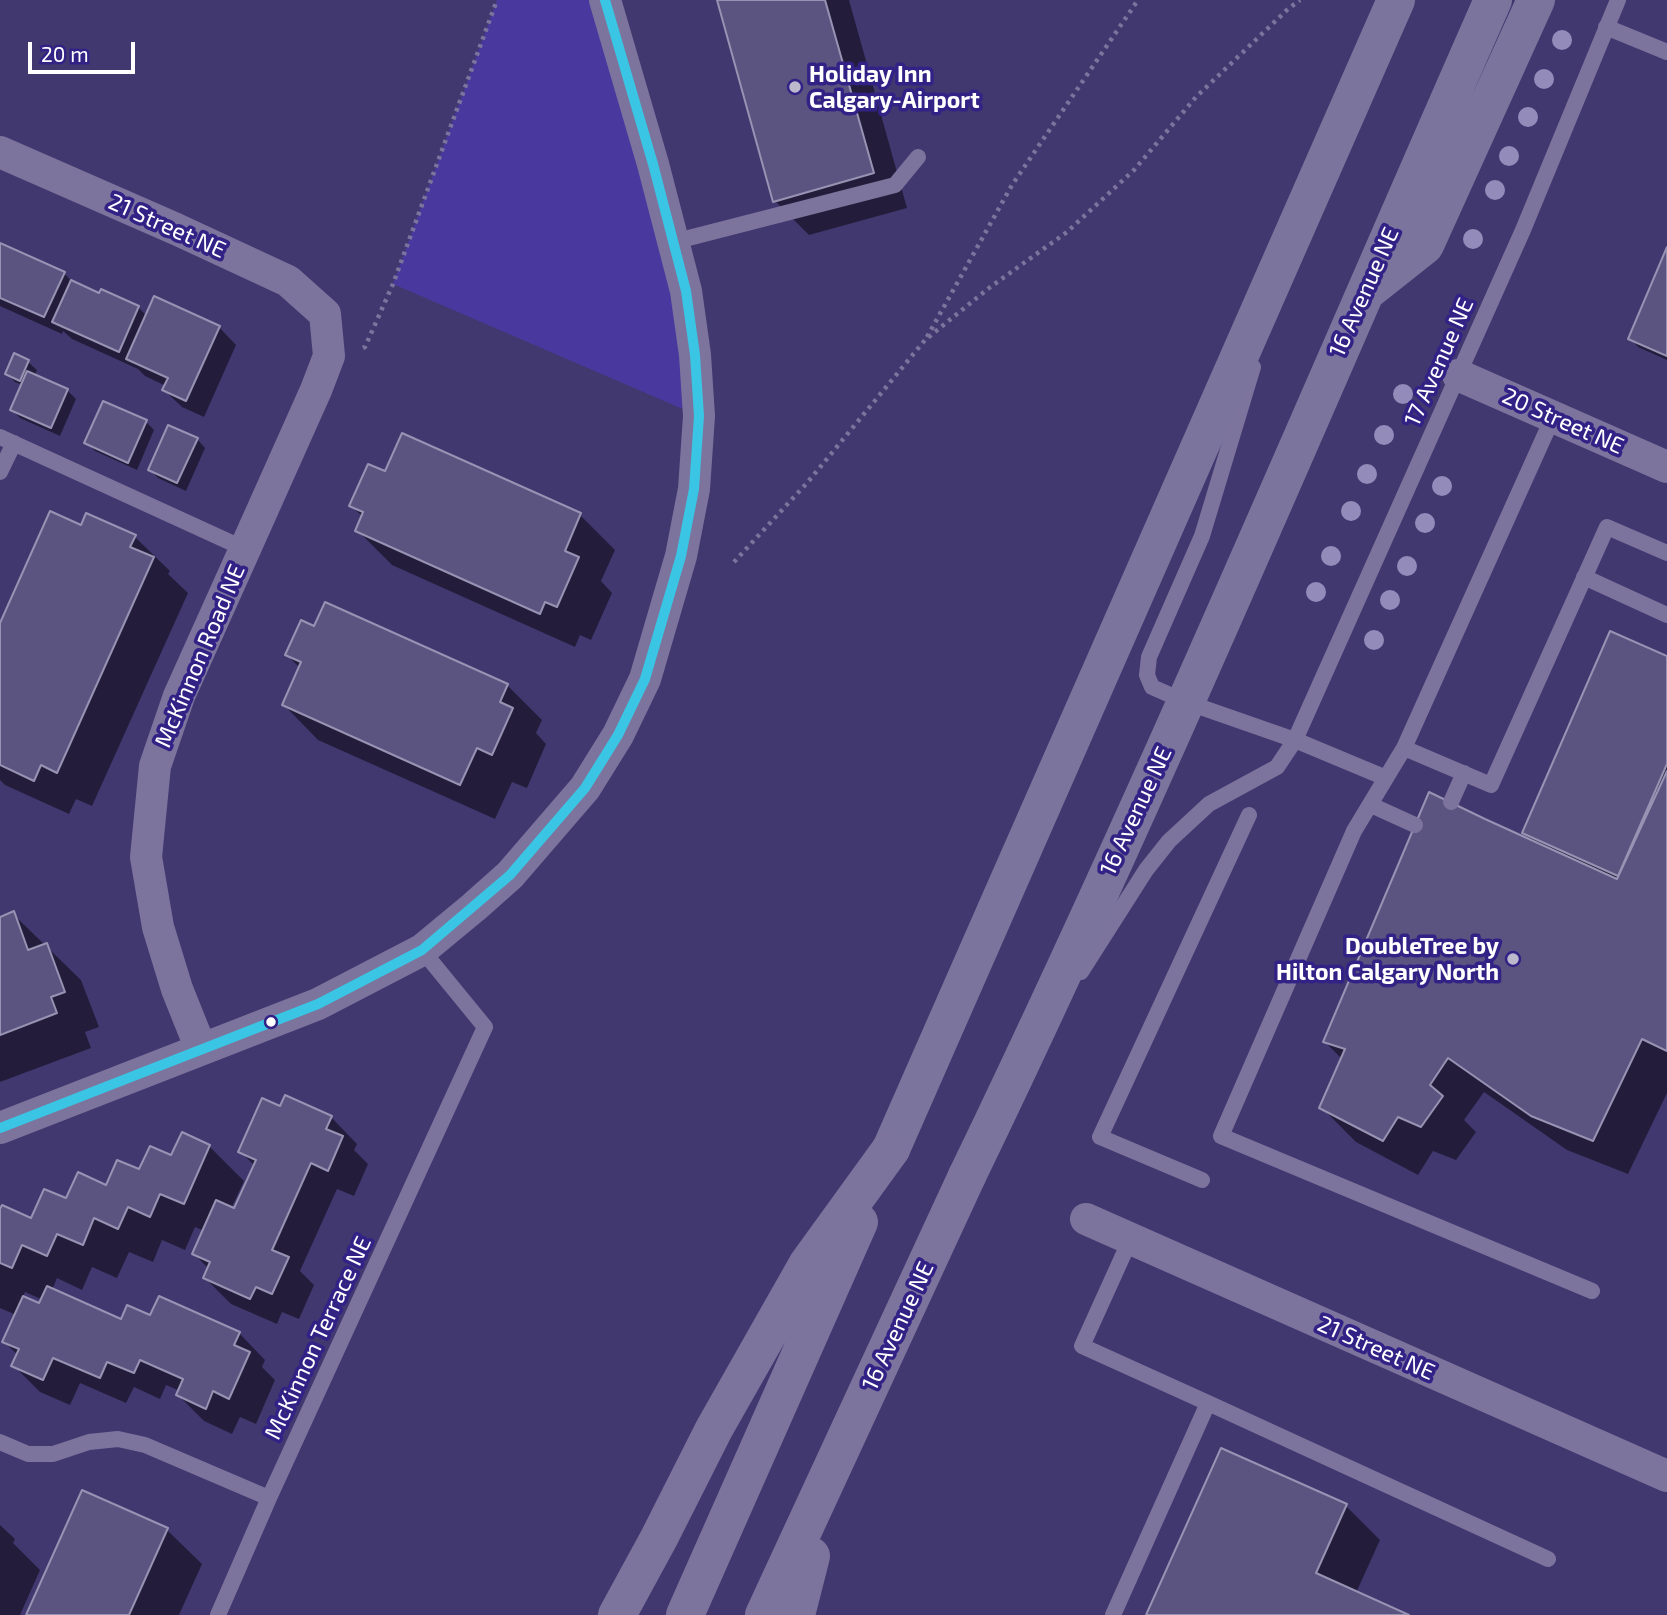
<!DOCTYPE html>
<html>
<head>
<meta charset="utf-8">
<style>
	body { margin:0 }
	#map { position:relative; width:1667px; height:1615px; overflow:hidden; background:#423870; font-family:"Exo 2",sans-serif }
	canvas { display:block }
	.scale { position:absolute; left:28px; top:42px; width:107px; height:32px; box-sizing:border-box; border:4px solid #fff; border-top:0; padding-left:9px; font-size:21px; line-height:24px; white-space:nowrap; color:#fff; -webkit-text-stroke:5px #332286; paint-order:stroke }
</style>
</head>
<body>
<div id="map">
<canvas width="1667" height="1615"></canvas>
<div class="scale">20 m</div>
</div>
<script>
const context = document.querySelector('canvas').getContext('2d');
context.lineJoin = 'round';
function paint(path, color) { context.fillStyle = color; context.fill(path, 'evenodd'); }
function stroke(path, color, width, dash) { context.strokeStyle = color; context.lineWidth = width; context.lineCap = dash ? 'butt' : 'round'; context.setLineDash(dash || []); context.stroke(path); }
function drawText(font, color, halo, rows, align = 'center') {
  context.font = font + ' "Exo 2",sans-serif'; context.lineWidth = 7; context.setLineDash([]); context.textBaseline = 'middle'; context.strokeStyle = halo; context.fillStyle = color; for (const [text, x, y, turn = 0] of rows) {
    context.save(); context.translate(x, y); context.rotate((+turn || 0) * Math.PI / 180); context.textAlign = isNaN(turn) ? turn : align; if (halo) context.strokeText(text, 0, 0); context.fillText(text, 0, 0); context.restore();
  }
}
paint(new Path2D(`
	M497,0H605L699,416L393,284Z`), '#49399e');
paint(new Path2D(`
	M718,0H849L907,208L809,235L775,201Z
	M0,245L64,273L73,283L100,295L138,307L147,316L219,327L236,345L204,417L182,407L164,390L166,386L145,376L138,369L72,339L63,331L62,334L0,306Z
	M1667,251V360L1638,347L1630,338Z
	M14,356L28,362L37,370L34,376L67,390L76,399L60,436L20,418L12,410L22,385L15,382L7,374Z
	M146,422L154,430L137,470L95,451L87,443Z
	M403,435L580,515L615,550L601,581L612,593L591,640L580,635L575,647L392,565L357,530L363,517L351,506L386,473Z
	M197,439L205,448L186,491L158,478L150,470Z
	M82,527L135,537L170,571L168,574L188,593L92,806L76,799L69,814L5,785L0,780V627Z
	M287,655L507,685L542,720L536,733L546,744L527,788L512,782L495,819L318,740L284,705L300,668Z
	M1667,658V1093L1628,1174L1567,1150L1484,1092L1464,1120L1476,1132L1456,1160L1433,1151L1418,1175L1356,1142L1321,1107L1342,1059L1325,1042L1533,842L1524,833Z
	M13,914L81,980L99,1027L85,1032L91,1048L0,1082V918Z
	M281,1108L331,1117L357,1144L354,1150L368,1164L354,1196L337,1189L300,1271L314,1285L299,1319L282,1312L277,1324L231,1304L205,1278L209,1269L194,1254L204,1231L195,1227L185,1250L162,1240L153,1262L129,1252L117,1278L92,1267L82,1290L57,1278L52,1290L122,1321L151,1318L239,1333L265,1360L262,1367L275,1380L256,1424L240,1417L232,1434L204,1421L178,1395L180,1391L166,1385L160,1399L134,1387L126,1403L80,1383L70,1405L40,1392L13,1365L18,1355L4,1342L16,1315L0,1308V1213L31,1220L67,1201L107,1187L172,1158L209,1146L244,1181L231,1209L235,1211L255,1166L240,1151ZM25,1292L43,1300L40,1305L23,1297Z
	M1346,1506L1380,1540L1356,1593L1405,1615H1148Z
	M0,1525L15,1539L13,1543L40,1570L20,1615H0Z
	M167,1530L202,1564L179,1615H28Z`), '#0007');
const building = new Path2D(`
	M717,0H825L874,173L773,202Z
	M0,243L65,272L44,317L0,298Z
	M1667,247V356L1628,339Z
	M71,280L99,293L101,289L139,306L119,352L52,322Z
	M154,296L220,326L186,401L162,390L168,378L126,359Z
	M14,353L29,360L20,381L5,374Z
	M27,371L68,389L51,428L10,410Z
	M103,401L147,420L128,463L84,443Z
	M168,425L198,438L177,483L148,470Z
	M402,433L581,513L565,551L579,557L557,607L545,602L540,614L355,531L363,512L349,506L368,464L385,471Z
	M50,511L81,525L86,513L136,535L130,547L154,557L57,773L41,765L34,781L0,765V623Z
	M325,602L508,684L500,702L513,708L492,755L477,748L460,785L282,705L301,662L285,655L301,620L314,626Z
	M1610,631L1667,656V764L1618,876L1522,833Z
	M1667,771V1051L1642,1039L1593,1141L1531,1116L1448,1058L1430,1085L1443,1096L1421,1127L1398,1117L1383,1141L1319,1108L1345,1049L1323,1042L1429,792L1485,819L1617,879Z
	M14,911L28,950L47,943L65,992L51,997L57,1013L0,1035V917Z
	M285,1095L332,1116L326,1129L343,1136L328,1171L311,1163L272,1250L289,1257L272,1294L256,1287L250,1299L203,1278L210,1262L192,1254L216,1200L234,1208L256,1160L238,1152L262,1098L280,1106Z
	M182,1132L210,1145L184,1204L160,1194L150,1217L128,1207L118,1229L94,1218L83,1245L57,1234L47,1256L22,1245L12,1268L0,1263V1209L2,1205L31,1218L44,1189L66,1198L78,1172L106,1185L117,1160L139,1169L150,1146L171,1155Z
	M47,1286L121,1319L127,1305L150,1315L159,1296L240,1332L234,1345L250,1352L229,1399L213,1391L206,1409L176,1395L183,1379L140,1360L134,1373L107,1362L100,1378L53,1358L43,1380L11,1366L19,1349L2,1342L23,1296L39,1303Z
	M1221,1448L1347,1504L1316,1573L1409,1615H1146Z
	M82,1490L168,1528L129,1615H26Z`);
paint(building, '#5b5480');
stroke(building, '#9893b3', 2);
stroke(new Path2D(`
	M927,337L1012,185L1138,0
	M363,348L365,347L393,284L497,0
	M734,562L807,483L925,340L989,288L1067,232L1134,170L1196,97L1288,9L1300,0`), '#7c749d', 4.5, [3.5, 5]);
stroke(new Path2D(`
	M1606,27L1667,52
	M673,242L895,185L918,157
	M1253,367L1202,536L1149,657L1147,675L1152,687L1186,702L1295,740L1386,778
	M1553,417L1404,748L1354,831L1221,1136L1592,1291
	M0,437L245,549
	M0,472L14,443
	M1584,577L1667,615
	M1404,748L1491,785L1607,527L1667,553
	M1451,802L1464,773
	M1371,805L1415,825
	M1081,972L1146,870L1169,841L1209,804L1277,767L1295,740L1523,230L1618,0
	M1202,1180L1100,1137L1249,815
	M1208,1403L1548,1559
	M0,1442L28,1454H53L89,1442L118,1439L145,1445L269,1498L485,1027L422,950
	M218,1615L269,1498
	M1113,1615L1208,1403L1082,1346L1130,1240`), '#7c749d', 16);
stroke(new Path2D(`
	M0,152L176,229L288,281L325,314L329,356L316,390L245,549L179,696L155,766L146,857L158,927L177,989L201,1049
	M1458,375L1667,467
	M0,1128L318,1004L422,950L474,907L510,875L585,788L618,735L645,679L681,556L694,489L699,416L695,355L686,291L653,164L605,0
	M1086,1219L1667,1476`), '#7c749d', 32);
stroke(new Path2D(`
	M1367,291L1425,245L1536,0
	M891,1149L1396,0
	M967,1176C1154,789 1320,393 1493,0`), '#7b749c', 38);
stroke(new Path2D(`
	M617,1615L659,1538L714,1429L807,1265L891,1149
	M685,1615L859,1222
	M764,1615L967,1176
	M796,1615L811,1556`), '#7c749c', 38);
stroke(new Path2D(`
	M0,1128L318,1004L422,950L510,875L585,788L618,735L645,679L681,556L694,489L699,416L695,355L686,291L653,164L605,0`), '#3ac5e4', 10);
context.fillStyle = '#938cba';
for (const [x, y] of [
	[1562,40],
	[1544,79],
	[1528,117],
	[1509,156],
	[1495,190],
	[1473,239],
	[1403,394],
	[1384,435],
	[1367,474],
	[1442,486],
	[1351,511],
	[1425,523],
	[1331,556],
	[1407,566],
	[1316,592],
	[1390,600],
	[1374,640]
]) { context.beginPath(); context.arc(x, y, 10, 0, 2 * Math.PI); context.fill(); }
for (const [x, y, r, color] of [
	[795,87,7,"#bdb9cd"],
	[1513,959,7,"#bdb9cd"],
	[271,1022,6,"#fff"]
]) { const dot = new Path2D(); dot.arc(x, y, r, 0, 2 * Math.PI); context.fillStyle = color; context.fill(dot); stroke(dot, '#332286', 2.5); }
drawText('bold 23px', '#fff', '#332286', [
	["Holiday Inn",809,74],
	["Calgary-Airport",809,100],
	["DoubleTree by",1499,946,"right"],
	["Hilton Calgary North",1499,972,"right"]
], 'left');
drawText('23px', '#fff', '#332286', [
	["21 Street NE",167,226,24],
	["16 Avenue NE",1364,292,-66],
	["17 Avenue NE",1439,362,-66],
	["20 Street NE",1563,421,24],
	["McKinnon Road NE",200,656,-67],
	["16 Avenue NE",1136,811,-65],
	["16 Avenue NE",898,1326,-65],
	["McKinnon Terrace NE",318,1338,-65],
	["21 Street NE",1376,1348,24]
]);
</script>
</body>
</html>
